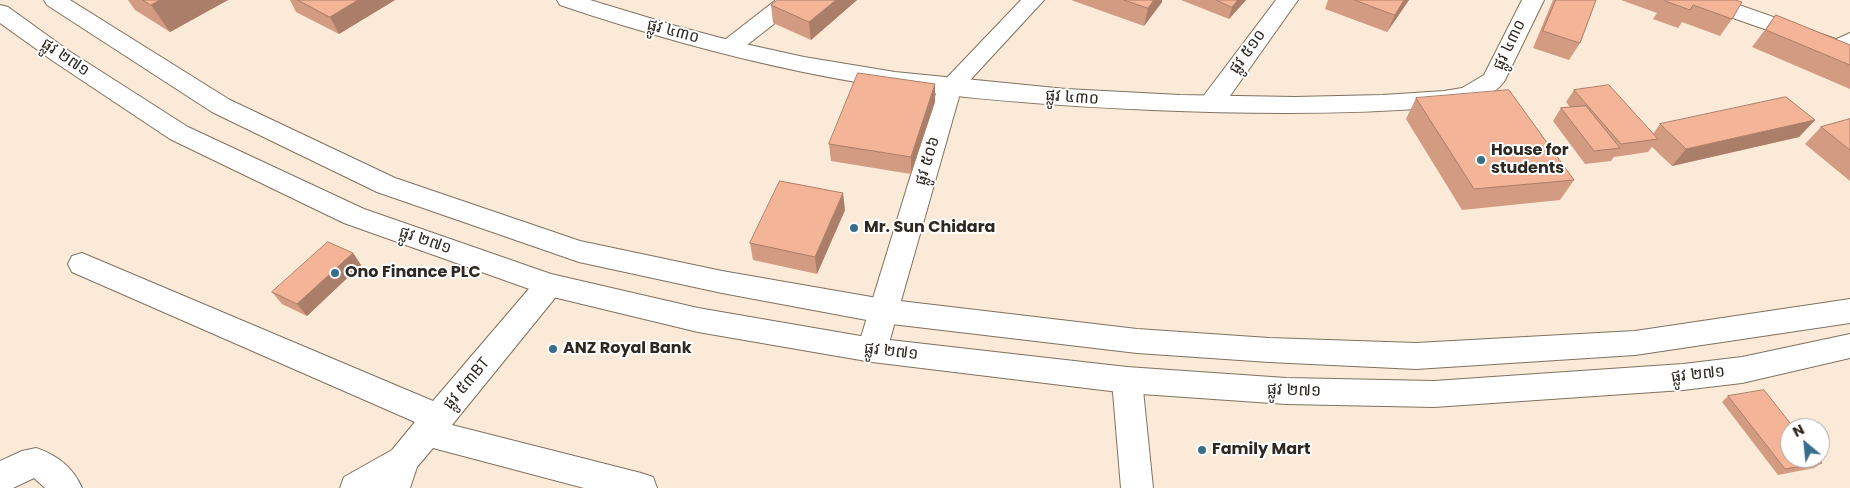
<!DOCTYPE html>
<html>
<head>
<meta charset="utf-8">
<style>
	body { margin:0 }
	#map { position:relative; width:1850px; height:488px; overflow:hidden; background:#faead7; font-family:Poppins,sans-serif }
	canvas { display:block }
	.north { position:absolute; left:1780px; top:418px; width:50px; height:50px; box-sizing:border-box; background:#fff; border:1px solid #aba9a6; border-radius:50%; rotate:332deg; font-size:14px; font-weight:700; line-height:20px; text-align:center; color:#2e2821 }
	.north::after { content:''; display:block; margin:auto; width:18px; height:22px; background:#376e89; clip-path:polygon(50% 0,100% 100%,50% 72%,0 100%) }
</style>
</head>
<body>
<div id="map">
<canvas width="1850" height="488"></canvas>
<div class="north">N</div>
</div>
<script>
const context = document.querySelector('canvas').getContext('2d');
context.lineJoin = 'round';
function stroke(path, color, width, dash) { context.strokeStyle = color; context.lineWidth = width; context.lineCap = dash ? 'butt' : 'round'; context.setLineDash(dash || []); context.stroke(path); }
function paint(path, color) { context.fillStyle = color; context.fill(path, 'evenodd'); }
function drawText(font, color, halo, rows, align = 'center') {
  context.font = font + ' Poppins,"Noto Sans Khmer",sans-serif'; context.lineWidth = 4; context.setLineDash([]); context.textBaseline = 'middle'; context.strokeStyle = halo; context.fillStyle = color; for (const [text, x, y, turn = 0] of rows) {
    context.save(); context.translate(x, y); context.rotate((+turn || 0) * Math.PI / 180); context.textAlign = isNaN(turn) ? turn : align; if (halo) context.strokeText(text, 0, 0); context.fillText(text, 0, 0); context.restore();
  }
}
const minor = new Path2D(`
	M776,0H801L798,5L738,52L730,54L722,52L718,47L722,42Z
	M1021,0H1044L961,90L887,350L883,359L872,362L861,359L857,350L938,87Z
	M1276,0H1298L1220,110L1211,112L1202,110L1199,104L1202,98Z
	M1850,33V50L1838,54L1830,52L1826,47L1830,42Z
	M82,253L433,401L539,277L549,274L559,277L563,285L559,293L452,425L641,473L653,477L657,488H584L433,448L417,467L410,488H340L344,477L392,450L415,422L72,272L68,264L72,256Z
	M1127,367L1138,371L1142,380L1153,488H1121L1112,380L1116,371Z
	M36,448C57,455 73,467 82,488H45L34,478L13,488H0V461L22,451Z`);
const tertiary = new Path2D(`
	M557,0H590L676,26L736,42L804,57L895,72L1066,89L1180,95L1295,97L1383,95L1444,91L1462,88L1484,75L1522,0H1544L1505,80C1493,99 1465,105 1444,107C1347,115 1249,114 1152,110C1035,105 918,96 803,72C721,55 640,32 560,5Z
	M1693,0H1725L1850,44V59L1696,5Z`);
const primary = new Path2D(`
	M44,0H70L230,100L395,178L580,241L722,271L883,299L1137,329L1269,338L1416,343L1635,331L1850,299V323L1635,355L1416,369L1269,362L1137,353L883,323L722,293L579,262L377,192L212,112L47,5Z
	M0,5L8,7L69,51L188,127L364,209L551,274L698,308L872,338L1127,367L1286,378L1434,381L1683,364L1742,357L1850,334V358L1742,383L1683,390L1434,407L1286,404L1127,393L872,362L698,332L549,296L344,223L170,139L53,61L0,23Z`);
stroke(minor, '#7f7160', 2);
stroke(tertiary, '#7f7160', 2);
stroke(primary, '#7f7160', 2);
paint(minor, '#fff');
paint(tertiary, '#fff');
paint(primary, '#fff');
paint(new Path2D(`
	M128,0H228L170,32L135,10Z
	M290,0H395L339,34L296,12Z
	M857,0L811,40L773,23L771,5Z
	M1071,0H1162V2L1144,26Z
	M1181,0H1246L1229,19Z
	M1328,0H1409L1387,32L1325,9Z
	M1553,0H1596L1580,43L1569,60L1533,48Z
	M1621,0H1735L1732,19L1720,36L1682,22L1678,28L1653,19L1657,13Z
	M1776,15L1850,45V89L1752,47Z
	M935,84V102L911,174L831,161L829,144Z
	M1574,90L1653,134L1660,124L1815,120L1799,137L1672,166L1652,147L1648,152L1614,157L1611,161L1585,164L1553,121L1561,108L1570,107L1566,102Z
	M1416,98L1574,180L1560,200L1462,210L1406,119Z
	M1850,119V181L1805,144L1821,127Z
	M845,210L817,274L753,260L750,243Z
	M353,253L361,265L307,316L282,304L272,292Z
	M1728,396L1822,463L1814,468L1778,475L1722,402Z`), '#d29b82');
paint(new Path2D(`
	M160,0H228L170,32L151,5Z
	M358,0H395L339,34L330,17Z
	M836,0H857L811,40L809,22Z
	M1154,0H1162V2L1144,26L1148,8Z
	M1238,0H1246L1229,19L1232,7Z
	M1404,0H1409L1387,32L1395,15Z
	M935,84V102L911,174V157Z
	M1815,120L1799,137L1672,166L1686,149Z
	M843,193L845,210L817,274L815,257Z
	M353,253L361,265L307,316L297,304Z`), '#ab7e6a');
const building = new Path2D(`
	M143,0H160L151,5Z
	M298,0H358L330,17Z
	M778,0H836L809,22L771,5Z
	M1124,0H1154L1148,8Z
	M1216,0H1238L1232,7Z
	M1355,0H1404L1395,15Z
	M1556,0H1596L1580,43L1543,31Z
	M1666,0H1735L1742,2L1732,19L1693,5L1690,10L1665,1Z
	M1776,15L1850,45V65L1766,30Z
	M858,73L935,84L911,157L829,144Z
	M1609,85L1658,139L1621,144L1574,90Z
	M1509,90L1574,180L1474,189L1416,98Z
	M1786,97L1815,120L1686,149L1660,124Z
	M1586,106L1620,148L1594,151L1561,108Z
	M1850,119V150L1821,127Z
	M780,181L843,193L815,257L750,243Z
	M328,242L353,253L297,304L272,292Z
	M1764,390L1794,428H1790V458H1818L1822,463L1785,469L1728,396Z`);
paint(building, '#f4b497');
stroke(building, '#ab7e6a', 1);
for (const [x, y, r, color] of [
	[1481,160,5,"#376e89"],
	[854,228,5,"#376e89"],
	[335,273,5,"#376e89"],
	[553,349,5,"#376e89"],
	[1202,450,5,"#376e89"]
]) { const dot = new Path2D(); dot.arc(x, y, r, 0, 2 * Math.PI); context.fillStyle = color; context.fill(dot); stroke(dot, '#fff', 2); }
drawText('16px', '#2e2821', '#fff', [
	["ផ្លូវ ៤៣០",673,32,15],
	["ផ្លូវ ៤៣០",1510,45,-64],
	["ផ្លូវ ៥១០",1248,52,-54],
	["ផ្លូវ ២៧១",65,58,34],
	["ផ្លូវ ៤៣០",1072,98,4],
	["ផ្លូវ ៥០៦",928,161,-73],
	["ផ្លូវ ២៧១",425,241,19],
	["ផ្លូវ ២៧១",891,352,7],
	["ផ្លូវ ២៧១",1698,375,-6],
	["ផ្លូវ ៥៣BT",467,384,-50],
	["ផ្លូវ ២៧១",1294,391,2]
]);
drawText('bold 16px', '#2e2821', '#fff', [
	["House for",1491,151],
	["students",1491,169],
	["Mr. Sun Chidara",864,228],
	["Ono Finance PLC",345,273],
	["ANZ Royal Bank",563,349],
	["Family Mart",1212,450]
], 'left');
</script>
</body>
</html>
